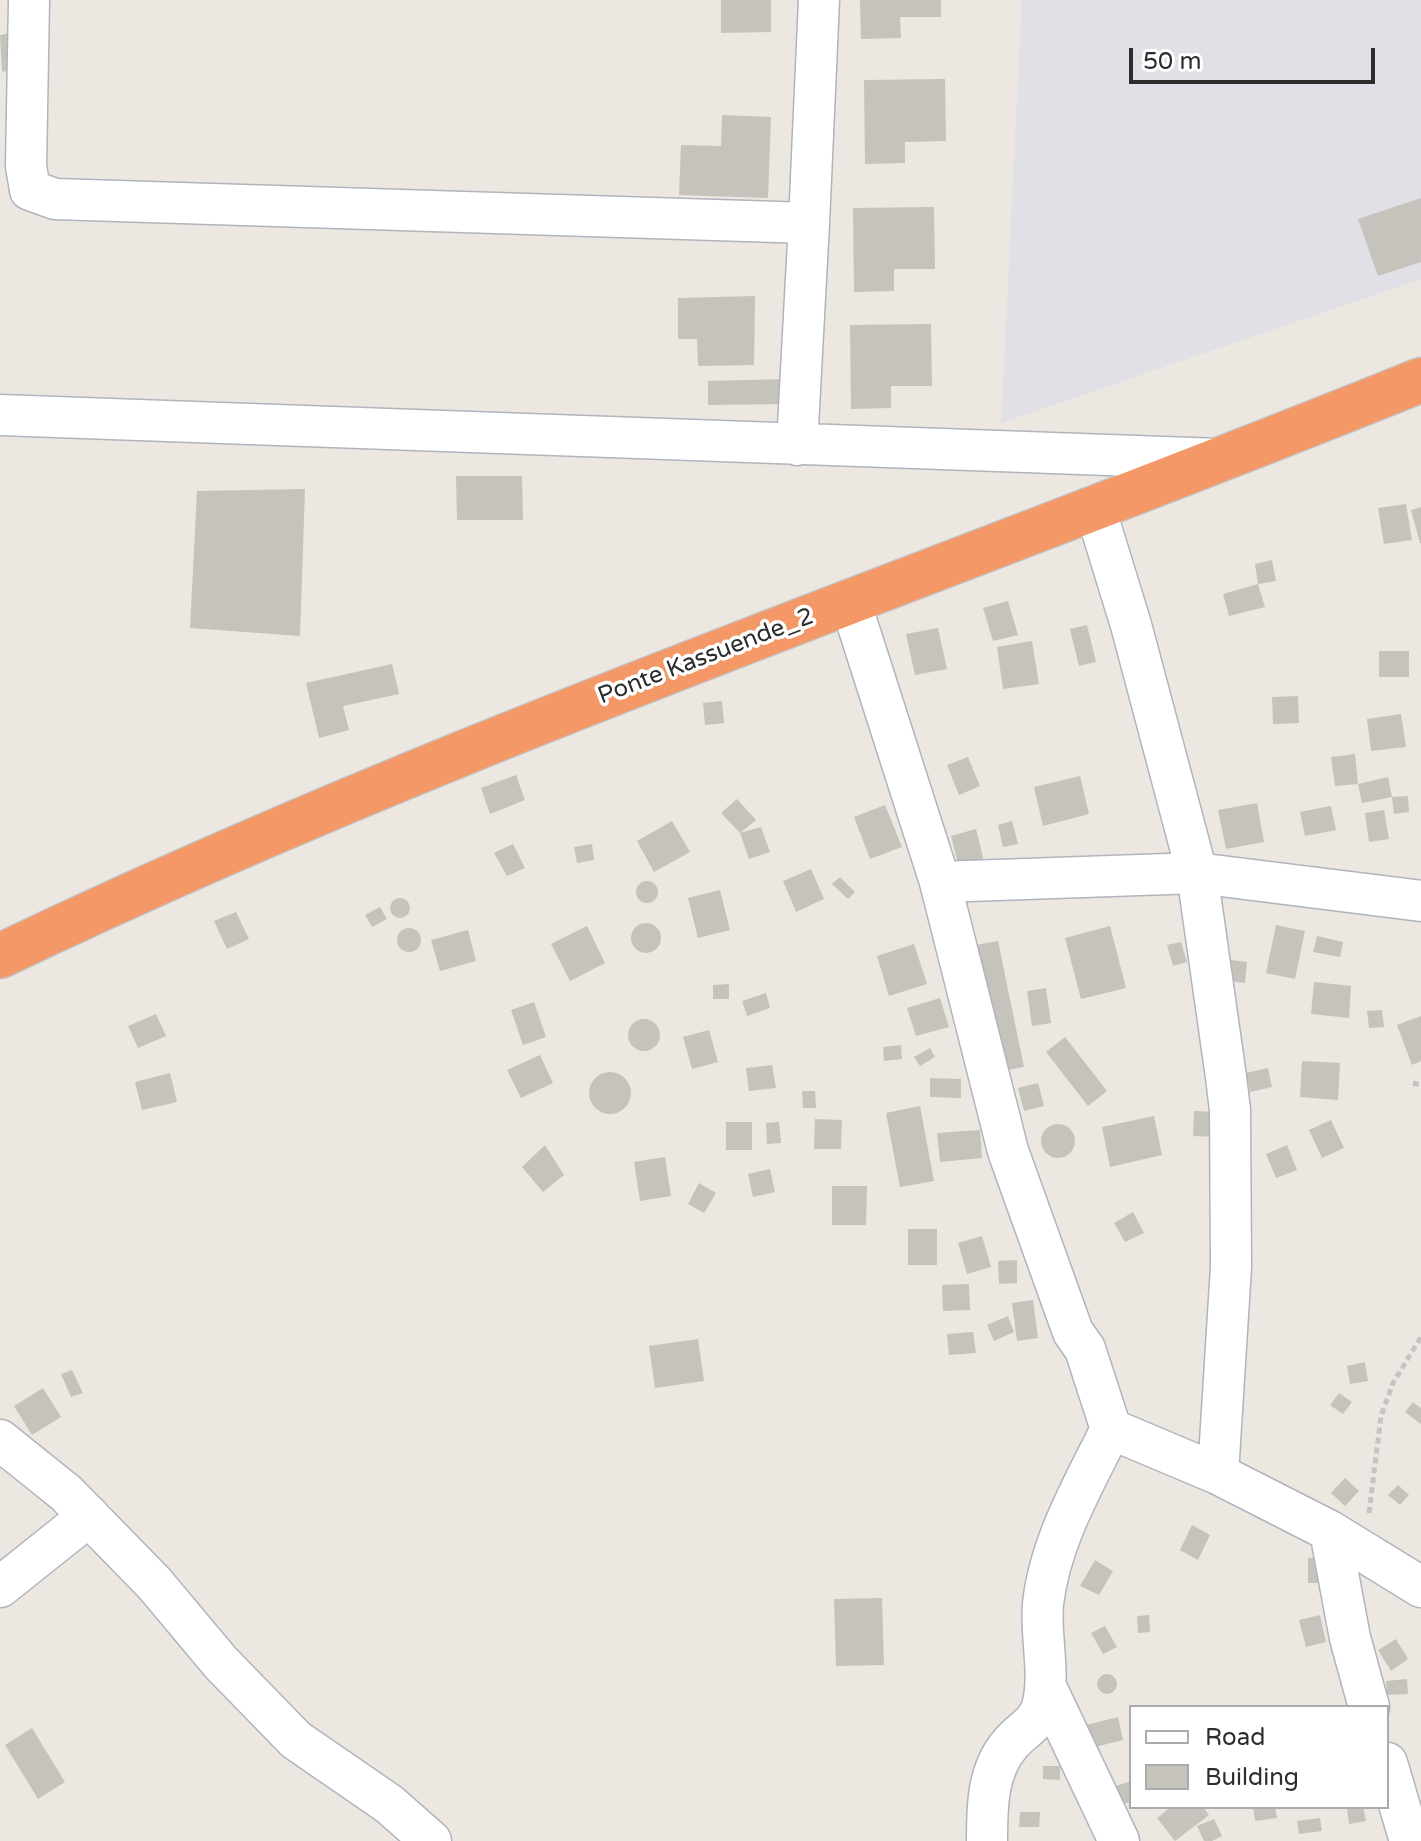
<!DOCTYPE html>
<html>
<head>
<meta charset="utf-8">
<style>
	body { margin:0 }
	#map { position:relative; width:1421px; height:1841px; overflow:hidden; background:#ede7e1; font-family:"Varela Round",sans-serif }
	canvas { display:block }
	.legend { position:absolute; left:1129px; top:1705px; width:260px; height:104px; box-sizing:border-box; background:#fff; border:2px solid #ababab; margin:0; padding:10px 14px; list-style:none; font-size:24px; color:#2d2d2d }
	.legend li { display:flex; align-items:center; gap:16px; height:40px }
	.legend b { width:40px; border:2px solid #ababab }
	.scale { position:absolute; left:1129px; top:48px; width:246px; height:36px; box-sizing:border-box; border:4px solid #2d2d2d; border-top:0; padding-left:10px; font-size:24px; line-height:28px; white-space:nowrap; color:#2d2d2d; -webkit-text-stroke:6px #fff; paint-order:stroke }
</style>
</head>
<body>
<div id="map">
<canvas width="1421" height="1841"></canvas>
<ul class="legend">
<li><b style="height:10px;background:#fff"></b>Road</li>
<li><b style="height:22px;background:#c6c2bc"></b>Building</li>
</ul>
<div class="scale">50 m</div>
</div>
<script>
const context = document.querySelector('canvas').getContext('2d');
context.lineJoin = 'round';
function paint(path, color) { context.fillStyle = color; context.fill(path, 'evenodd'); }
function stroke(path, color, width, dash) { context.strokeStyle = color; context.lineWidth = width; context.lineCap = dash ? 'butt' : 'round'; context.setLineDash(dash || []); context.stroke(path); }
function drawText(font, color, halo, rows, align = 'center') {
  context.font = font + ' "Varela Round",sans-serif'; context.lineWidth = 7; context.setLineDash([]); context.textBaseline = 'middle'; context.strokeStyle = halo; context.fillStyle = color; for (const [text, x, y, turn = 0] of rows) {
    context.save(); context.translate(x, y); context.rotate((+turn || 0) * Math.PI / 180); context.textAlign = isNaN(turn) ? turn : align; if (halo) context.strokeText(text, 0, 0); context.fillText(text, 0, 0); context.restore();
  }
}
paint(new Path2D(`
	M1022,0H1421V279L1001,423Z`), '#e1e0e6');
paint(new Path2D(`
	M721,0H771V32L721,33Z
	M860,0H941V17H900L901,38L861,39Z
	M11,33L19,68L2,72L0,35Z
	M945,79L946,141L905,142V163L865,164L864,80Z
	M722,115L771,117L768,198L679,195L681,145L721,146Z
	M1421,198V262L1378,276L1358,219Z
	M934,207L935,269H894V291L854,292L853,208Z
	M755,296L754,365L698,366L697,339H678V298Z
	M931,324L932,386H891V408L851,409L850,325Z
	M786,379L787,404L708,405V381Z
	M456,476H522L523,520H457Z
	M305,489L300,636L190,628L197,491Z
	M1406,504L1412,540L1384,544L1378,508Z
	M1421,507V543H1420L1411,510Z
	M1272,560L1276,581L1258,584L1255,564Z
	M1258,584L1265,607L1229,616L1223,594Z
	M1008,601L1018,635L993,641L983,608Z
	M1087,625L1096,662L1079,666L1070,629Z
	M938,628L947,669L915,675L906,634Z
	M1032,641L1039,684L1003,689L997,647Z
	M1379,651H1409V677H1379Z
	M392,664L399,694L343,706L349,730L319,738L306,683Z
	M1298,696L1299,723L1273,724L1272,697Z
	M722,701L724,723L705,725L703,703Z
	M1401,714L1406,747L1371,751L1367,719Z
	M1355,754L1358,784L1335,786L1331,757Z
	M968,757L980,786L959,795L947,765Z
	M516,775L525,800L490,814L481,788Z
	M1080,776L1089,814L1043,826L1034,787Z
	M1388,777L1392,797L1362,803L1358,784Z
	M1408,796L1409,812L1394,814L1392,797Z
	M737,799L756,820L740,833L761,827L770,852L749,859L740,833L721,813Z
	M1257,803L1264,842L1226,849L1218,810Z
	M885,805L902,847L870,859L854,817Z
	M1331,806L1336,830L1305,836L1300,812Z
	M1384,810L1389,839L1369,842L1365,813Z
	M672,821L690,852L654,872L637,841Z
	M1012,821L1018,844L1003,847L998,825Z
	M976,829L987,874L962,880L951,836Z
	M513,844L525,868L507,876L494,853Z
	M592,844L594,860L577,863L574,847Z
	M811,869L824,899L796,912L783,881Z
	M840,877L855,892L848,899L832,884Z
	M636 892a11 11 0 1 1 22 0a11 11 0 1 1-22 0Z
	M720,890L730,930L698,938L688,898Z
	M390 908a10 10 0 1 1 20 0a10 10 0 1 1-20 0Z
	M380,907L387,919L372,927L365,915Z
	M236,912L249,939L227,949L214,921Z
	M631 938a15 15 0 1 1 30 0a15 15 0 1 1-30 0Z
	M1276,925L1305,931L1295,979L1266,973Z
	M587,926L605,963L570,981L551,944Z
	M1110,926L1126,988L1081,999L1065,938Z
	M397 940a12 12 0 1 1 24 0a12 12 0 1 1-24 0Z
	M468,930L476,961L440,971L431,940Z
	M1317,936L1343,942L1340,957L1313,952Z
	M998,941L1024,1067L1002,1071L976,945Z
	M1181,942L1187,962L1173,966L1167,945Z
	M914,944L927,984L889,996L877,956Z
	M1231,960L1247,962L1245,983L1229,981Z
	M1314,982L1351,986L1349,1018L1311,1014Z
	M729,984V999H713V985Z
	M1046,988L1051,1023L1032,1026L1027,991Z
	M766,993L770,1008L747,1016L742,1001Z
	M940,998L949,1027L916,1036L907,1008Z
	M534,1002L546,1037L523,1045L511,1010Z
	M1382,1010L1384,1027L1369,1028L1367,1011Z
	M156,1014L166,1036L138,1048L128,1026Z
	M1421,1016V1061L1412,1065L1397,1025Z
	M628 1035a16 16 0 1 1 32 0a16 16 0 1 1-32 0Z
	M709,1030L718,1062L692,1069L683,1037Z
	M1065,1037L1107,1091L1088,1106L1046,1052Z
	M901,1045L902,1059L884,1061L883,1047Z
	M930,1048L935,1057L920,1066L914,1057Z
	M540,1055L553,1083L521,1098L507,1070Z
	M1302,1061L1340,1063L1338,1100L1300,1097Z
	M772,1065L776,1088L749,1091L746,1068Z
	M1268,1068L1272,1087L1250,1092L1246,1073Z
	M589 1093a21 21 0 1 1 42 0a21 21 0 1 1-42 0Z
	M170,1073L177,1102L142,1110L135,1082Z
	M930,1078L961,1079V1098L930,1097Z
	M1038,1083L1044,1106L1024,1111L1018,1088Z
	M802,1091H815L816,1108H803Z
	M920,1106L934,1181L900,1187L886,1113Z
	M1194,1111L1216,1112V1137L1193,1136Z
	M1154,1116L1162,1155L1110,1167L1102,1127Z
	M815,1119L842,1120L841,1149H814Z
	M1331,1120L1344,1148L1322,1158L1309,1130Z
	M726,1122H752V1150H726Z
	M779,1122L781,1143L767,1144L766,1123Z
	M1041 1141a17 17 0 1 1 34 0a17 17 0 1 1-34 0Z
	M980,1130L982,1158L940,1162L937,1133Z
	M545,1145L564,1175L543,1192L522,1167Z
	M1287,1145L1297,1170L1276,1178L1266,1154Z
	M665,1157L671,1196L640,1201L634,1162Z
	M770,1169L775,1192L753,1197L748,1174Z
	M699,1183L716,1193L704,1213L688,1204Z
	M832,1186H867L866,1225H832Z
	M1133,1212L1144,1233L1125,1242L1114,1223Z
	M908,1229H937V1265H908Z
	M982,1236L991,1267L967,1274L958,1243Z
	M1017,1260V1283L999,1284L998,1261Z
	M969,1284L970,1310L943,1311L942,1285Z
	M1033,1300L1038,1338L1017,1341L1012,1303Z
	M1008,1316L1014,1332L994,1341L987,1325Z
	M973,1332L976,1353L949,1355L947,1334Z
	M698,1339L704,1381L655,1388L649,1346Z
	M1365,1362L1368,1381L1350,1384L1347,1366Z
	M72,1370L83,1393L71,1397L61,1374Z
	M43,1388L61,1417L32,1435L14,1406Z
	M1339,1393L1352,1402L1343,1414L1330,1405Z
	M1413,1402L1421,1408V1424L1405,1412Z
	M1345,1478L1359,1491L1345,1506L1331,1493Z
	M1398,1485L1409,1495L1400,1505L1388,1495Z
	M1192,1525L1210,1535L1198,1560L1180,1550Z
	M1326,1557L1327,1583H1308V1558Z
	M1095,1560L1113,1571L1099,1595L1080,1586Z
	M882,1598L884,1665L836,1666L834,1599Z
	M1149,1615L1150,1632L1138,1633L1137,1616Z
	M1320,1615L1326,1642L1306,1647L1299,1620Z
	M1105,1626L1117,1647L1103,1654L1091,1633Z
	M1396,1639L1408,1659L1391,1671L1378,1650Z
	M1097 1684a10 10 0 1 1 20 0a10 10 0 1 1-20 0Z
	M1407,1679L1408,1694L1387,1695L1386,1681Z
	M1118,1717L1123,1740L1091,1748L1086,1725Z
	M32,1728L65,1782L38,1799L5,1745Z
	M1043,1766H1060V1780L1043,1779Z
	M1131,1781V1802L1116,1806L1110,1788Z
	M1171,1807H1203L1209,1815L1175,1841L1157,1818Z
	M1253,1807H1275L1277,1818L1255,1821Z
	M1363,1807L1366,1821L1349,1824L1347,1808Z
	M1020,1812H1040L1039,1827H1019Z
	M1320,1818L1322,1831L1299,1834L1297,1821Z
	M1214,1819L1222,1836L1212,1841H1204L1197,1826Z`), '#c6c2bc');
const minor = new Path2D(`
	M29,0L26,166L30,190L55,199L809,223L819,0
	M0,415L1219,459
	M797,445L809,223
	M1095,508L1131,625L1197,873L1226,1077L1230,1110L1231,1267L1218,1474
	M850,601L940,882L1008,1151L1073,1332L1085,1349L1111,1429L1218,1474L1330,1531L1421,1587
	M940,882L1197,873L1421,901
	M0,1440L66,1493L154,1583L221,1663L296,1740L389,1804L431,1841
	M1330,1531L1350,1638L1369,1707
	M0,1587L89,1516
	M1046,1687L1119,1841
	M1387,1763L1410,1841
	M987,1841C987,1807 987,1770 1011,1743C1022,1730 1036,1725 1042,1707C1051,1673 1040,1638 1043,1604C1050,1541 1084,1484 1111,1429`);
const highway = new Path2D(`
	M0,956C461,735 947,572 1421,380`);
stroke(minor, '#b1b4bc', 43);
stroke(highway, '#c4c4c4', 47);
stroke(new Path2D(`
	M1413,1083L1421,1085
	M1369,1513L1381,1416L1393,1383L1421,1337`), '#c4c4c4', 5, [6, 4]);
stroke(minor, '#fff', 40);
stroke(highway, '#f39866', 44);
drawText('24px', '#2d2d2d', '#fff', [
	["Ponte Kassuende_2",706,657,-21]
]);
</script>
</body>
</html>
